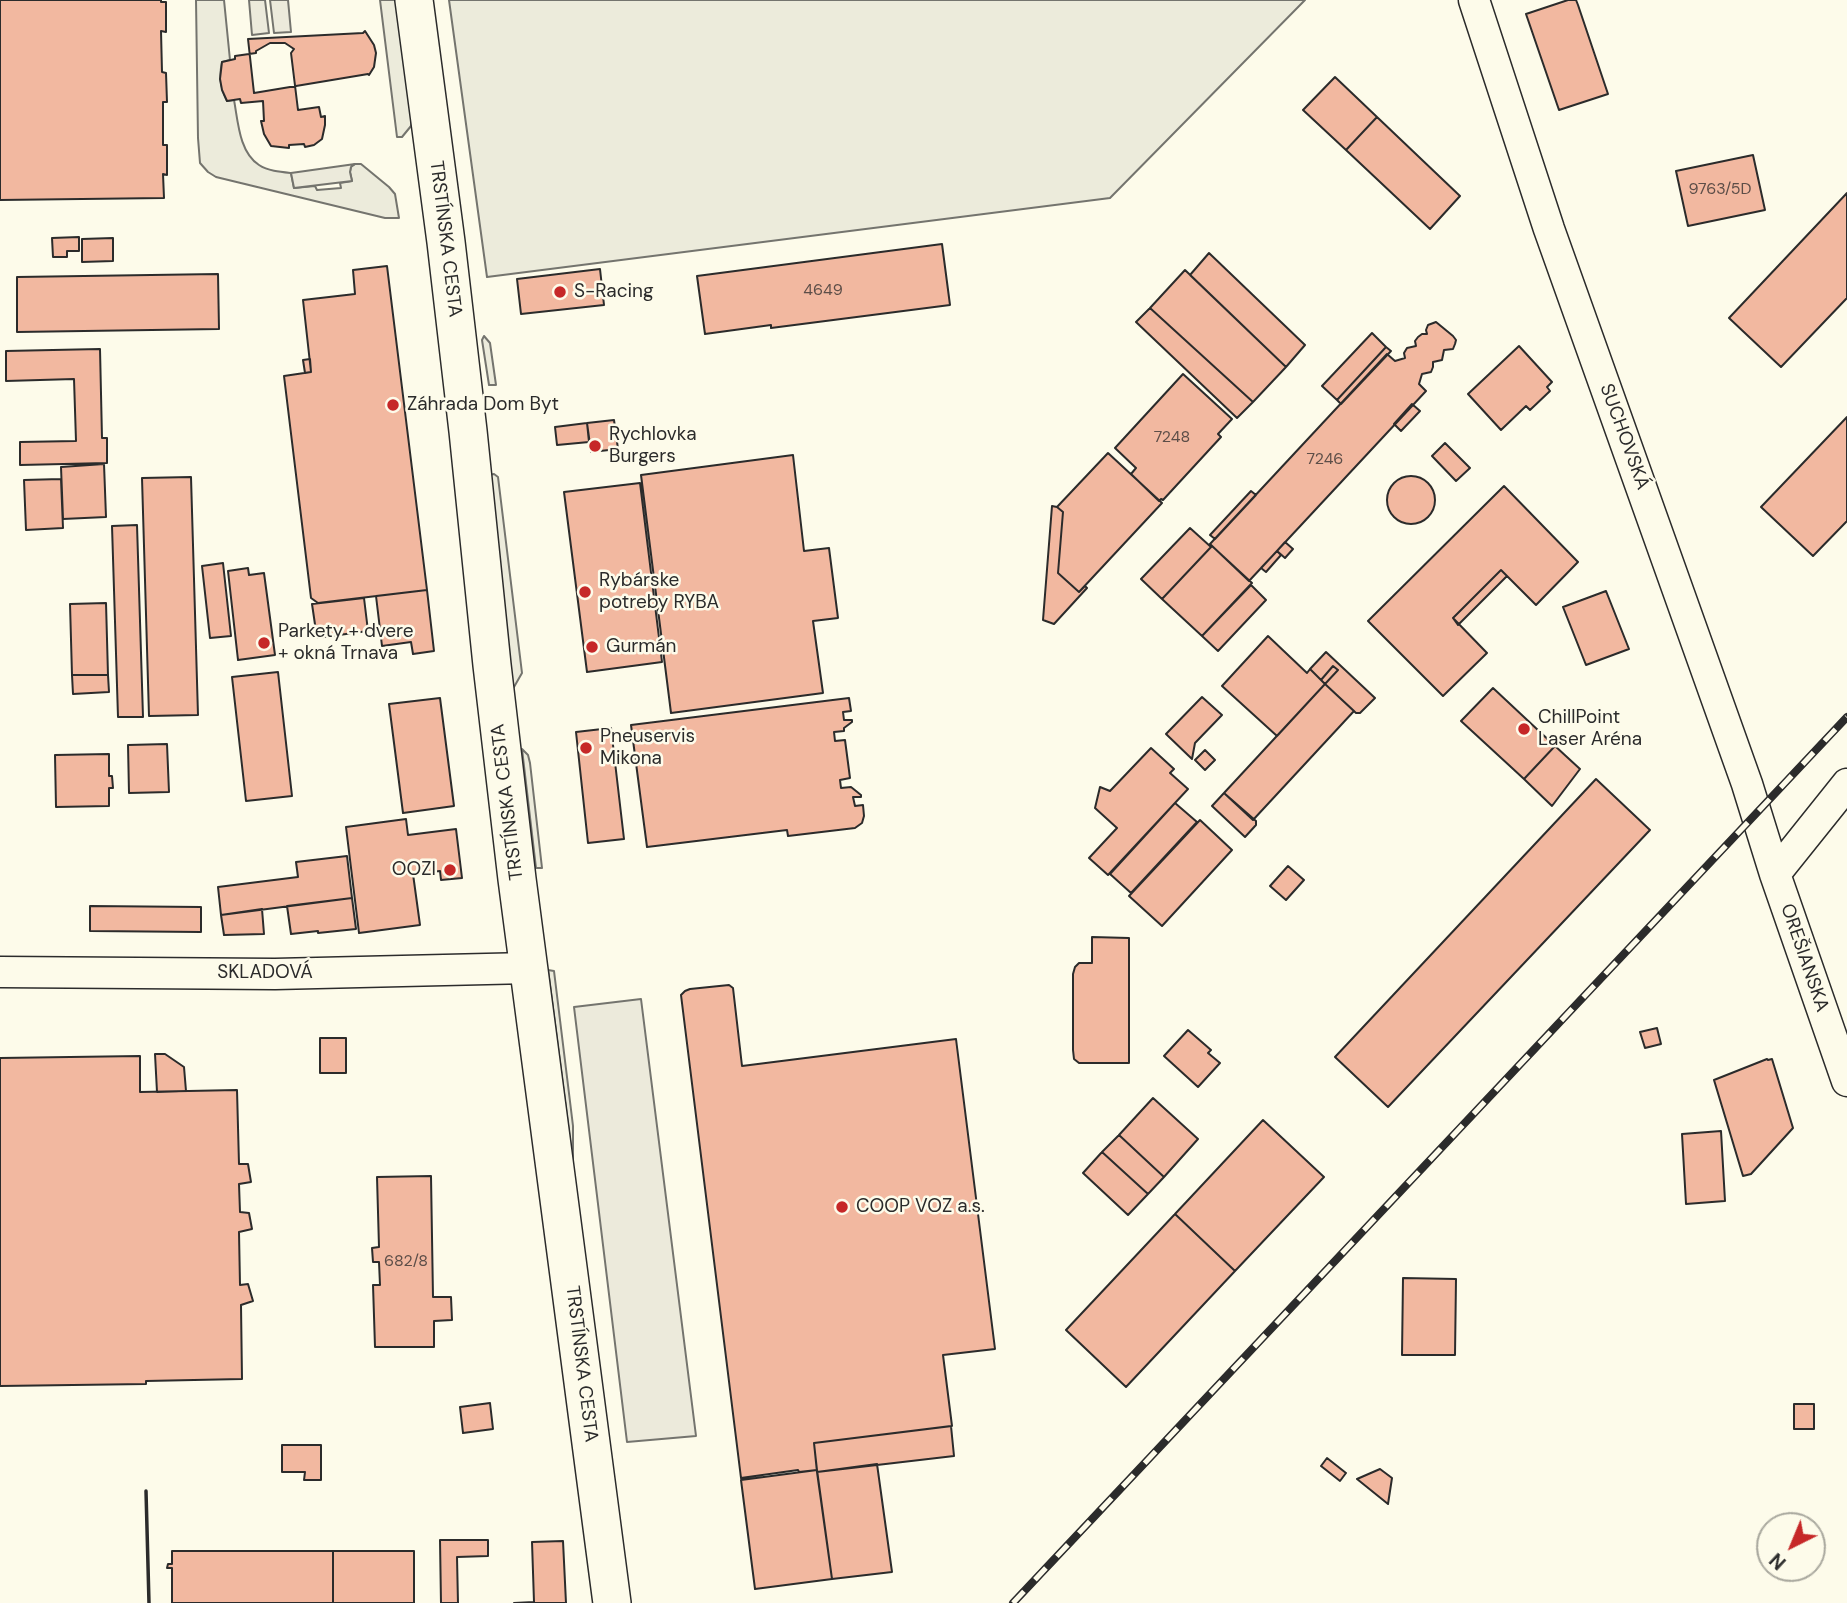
<!DOCTYPE html>
<html>
<head>
<meta charset="utf-8">
<style>
	body { margin:0 }
	#map { position:relative; width:1847px; height:1603px; overflow:hidden; background:#fdfbea; font-family:"DM Sans",sans-serif }
	canvas { display:block }
	.north { position:absolute; left:1756px; top:1512px; width:70px; height:70px; box-sizing:border-box; background:#fdfbea; border:2px solid #a9a89e; border-radius:50%; rotate:223deg; font-size:19px; font-weight:700; line-height:28px; text-align:center; color:#2b2b2b }
	.north::after { content:''; display:block; margin:auto; width:24px; height:32px; background:#c62828; clip-path:polygon(50% 0,100% 100%,50% 72%,0 100%) }
</style>
</head>
<body>
<div id="map">
<canvas width="1847" height="1603"></canvas>
<div class="north">N</div>
</div>
<script>
const context = document.querySelector('canvas').getContext('2d');
context.lineJoin = 'round';
function paint(path, color) { context.fillStyle = color; context.fill(path, 'evenodd'); }
function stroke(path, color, width, dash) { context.strokeStyle = color; context.lineWidth = width; context.lineCap = dash ? 'butt' : 'round'; context.setLineDash(dash || []); context.stroke(path); }
function drawText(font, color, halo, rows, align = 'center') {
  context.font = font + ' "DM Sans",sans-serif'; context.lineWidth = 5; context.setLineDash([]); context.textBaseline = 'middle'; context.strokeStyle = halo; context.fillStyle = color; for (const [text, x, y, turn = 0] of rows) {
    context.save(); context.translate(x, y); context.rotate((+turn || 0) * Math.PI / 180); context.textAlign = isNaN(turn) ? turn : align; if (halo) context.strokeText(text, 0, 0); context.fillText(text, 0, 0); context.restore();
  }
}
const green = new Path2D(`
	M196,0H224L230,60L222,62C219,76 220,87 227,101L234,100C238,121 239,152 259,165C268,171 280,172 291,173L294,188L315,186L317,190L341,188L340,183L352,181L350,172L351,166L355,164H361L389,187L395,194L399,218H385L216,177L208,172L200,163L198,138Z
	M380,0H398L412,116L411,126L402,137H397Z
	M449,0H1305L1110,198L487,277Z
	M484,336L490,343L496,385H489L482,340Z
	M494,474L498,477L522,673L514,687L512,682L489,475Z
	M522,749L528,755L530,763L542,868H536Z
	M548,970L554,971L573,1126V1163Z`);
paint(green, '#ecebdb');
stroke(green, '#74746e', 2);
const parking = new Path2D(`
	M249,0H265L269,33L252,35Z
	M270,0H288L291,32L274,33Z
	M355,164L351,167L350,172L352,181L294,188L291,173Z
	M641,999L696,1436L627,1442L574,1007Z`);
paint(parking, '#eceadb');
stroke(parking, '#74746e', 2);
const building = new Path2D(`
	M0,0H161V2H166V32L161,31L162,72L166,73L167,102H163V145H167V175L163,174L164,198L0,200Z
	M1568,0H1576L1578,5L1608,94L1559,110L1526,14Z
	M365,31L374,45L376,53L374,67L369,75L368,74L254,93L248,39L363,33Z
	M270,43H285L294,49L291,53L298,110L319,107L321,117L325,116V125L322,139L314,145L305,147L304,144L289,145V148L271,146L264,134L261,121H264L263,101L241,103L240,99L227,101L222,90L220,79L222,62L235,59V56L256,53V51Z
	M1335,77L1377,117L1346,150L1303,110Z
	M1377,117L1460,196L1430,229L1346,150Z
	M1753,155L1765,210L1688,226L1676,171Z
	M1847,193V298L1781,367L1729,318Z
	M79,237V251H67V257H53L52,238Z
	M113,238V261L82,262V239Z
	M942,244L950,305L771,328V325L705,334L697,276Z
	M1209,253L1305,345L1286,367L1190,275Z
	M387,266L427,590L318,603L311,598L284,376L311,372L303,300L355,294L353,270Z
	M600,269L604,305L521,314L517,279Z
	M1185,270L1286,367L1253,402L1150,308Z
	M218,274L219,329L17,332V277Z
	M1150,308L1253,402L1237,418L1136,322Z
	M1436,322L1453,336L1456,340L1455,344L1453,349L1444,350L1442,360L1433,362V367L1431,372L1422,374L1419,384L1426,391L1249,581L1210,544L1387,354L1395,361L1405,358L1404,353L1407,348L1416,346L1415,341L1418,337L1422,334H1427L1426,330L1428,325Z
	M1372,333L1386,347L1337,400L1322,386Z
	M1519,346L1552,382L1547,387L1550,391L1530,410L1526,406L1501,430L1468,394Z
	M1386,347L1391,351L1341,404L1337,400Z
	M100,349L102,438H107V463L20,465V442L76,441L74,379L6,381V351Z
	M310,359L311,372L305,373L303,360Z
	M1183,374L1232,419L1218,434L1221,437L1163,500L1161,499L1159,501L1131,474L1136,468L1115,448Z
	M1412,404L1420,411L1401,431L1394,424Z
	M1847,417V521L1813,556L1761,507Z
	M614,420L618,449L591,452L587,423Z
	M587,423L589,442L557,445L555,427Z
	M1445,443L1470,468L1456,481L1432,456Z
	M1108,453L1162,503L1079,592L1058,573L1063,512L1057,507Z
	M793,455L804,551L829,548L838,618L813,621L823,693L671,713L641,475Z
	M104,464L106,517L63,519L61,467Z
	M1387 500a24 24 0 1 1 48 0a24 24 0 1 1-48 0Z
	M191,477L198,715L149,716L142,478Z
	M61,479L63,528L26,530L24,480Z
	M640,483L662,662L587,672L564,492Z
	M1504,486L1578,562L1536,605L1501,570L1453,618L1487,653L1443,696L1368,621Z
	M1251,491L1256,495L1215,539L1210,535Z
	M1052,506L1057,507L1063,512L1058,573L1079,592L1085,586L1087,588L1054,624L1043,620Z
	M137,525L143,717H118L112,526Z
	M1190,528L1211,547L1162,599L1141,579Z
	M1285,542L1293,549L1285,558L1277,551Z
	M1212,546L1252,583L1202,636L1162,599Z
	M1277,551L1281,555L1266,572L1261,568Z
	M223,563L231,636L210,638L202,566Z
	M248,568L249,575L264,573L275,655L238,660L228,571Z
	M1501,570L1507,576L1458,625L1453,618Z
	M1251,585L1266,600L1218,651L1202,636Z
	M427,590L434,651L413,654L411,642L382,646L376,596Z
	M1606,591L1629,649L1586,665L1563,607Z
	M364,598L368,631L317,638L312,604Z
	M106,603L108,675H72L70,604Z
	M1268,636L1307,673L1310,669L1325,684L1277,736L1222,686Z
	M1326,652L1375,698L1360,713H1356L1325,684L1338,670L1333,666L1321,680L1310,669Z
	M1333,666L1338,670L1325,684L1321,680Z
	M278,672L292,796L246,801L232,677Z
	M72,675H108L109,692L73,694Z
	M1325,684L1354,711L1253,820L1224,793Z
	M1493,688L1555,746L1524,779L1461,721Z
	M1202,697L1222,715L1195,743L1192,759L1166,734Z
	M440,698L454,806L403,813L389,704Z
	M849,698L851,711L843,712L844,720H852V722L844,728V731L834,732L835,741L845,740L850,778L840,780L841,788L851,787L861,795V797H853L855,806L863,805L864,816L862,823L855,828L788,836L787,830L647,847L631,725Z
	M611,728L624,839L588,843L576,732Z
	M167,744L169,792L129,793L128,745Z
	M1555,746L1580,769L1552,806L1524,779Z
	M1151,748L1174,769L1170,773L1188,789L1108,875L1089,858L1117,828L1095,808L1100,787L1110,791Z
	M1205,750L1215,760L1205,770L1195,760Z
	M109,754V776H112L113,788H109V806L56,807L55,755Z
	M1596,779L1650,830L1388,1107L1335,1057Z
	M1224,793L1256,821V825L1245,837L1212,806Z
	M1175,803L1197,822L1131,893L1110,874Z
	M406,819L408,835L456,829L462,878L441,880L440,871L413,874L420,925L359,933L346,827Z
	M1200,820L1232,850L1162,926L1129,896Z
	M347,856L352,898L221,915L218,887L298,877L296,862Z
	M1288,866L1304,880L1286,900L1270,886Z
	M352,898L356,929L318,933V931L291,934L287,906Z
	M90,906L201,907V932L90,931Z
	M262,909L264,934L224,935L221,915Z
	M1092,937L1129,938V1063H1079L1074,1059L1073,1050V974L1075,967L1079,963H1092Z
	M729,985L733,988L742,1066L956,1039L995,1349L943,1355L952,1426L814,1443L817,1470L799,1472L798,1470L741,1478L681,995L685,991L690,989Z
	M1657,1028L1661,1044L1645,1048L1640,1032Z
	M1188,1030L1211,1050L1208,1053L1220,1063L1198,1087L1164,1056Z
	M320,1038H346V1073H320Z
	M155,1054H165L184,1067L186,1091L157,1092Z
	M140,1056V1092L237,1090L239,1164H248L251,1182L239,1184L240,1212L249,1213L252,1229L239,1232L240,1285L248,1284L253,1301L241,1305L242,1379L146,1381V1384L0,1386V1058Z
	M1767,1059L1768,1060L1772,1059L1793,1128L1751,1174L1743,1176L1714,1080Z
	M1153,1098L1198,1139L1164,1177L1119,1135Z
	M1263,1120L1324,1177L1235,1271L1175,1214Z
	M1721,1131L1725,1201L1686,1204L1682,1134Z
	M1119,1135L1164,1177L1148,1194L1102,1152Z
	M1102,1152L1148,1194L1128,1215L1083,1173Z
	M431,1176L433,1297H451L452,1320L434,1321V1347H375L373,1285H380L379,1262H373L372,1248L379,1247L377,1177Z
	M1175,1214L1235,1271L1126,1387L1066,1330Z
	M1403,1278L1456,1279L1455,1355H1402Z
	M490,1403L493,1429L463,1433L460,1407Z
	M1794,1404H1814V1429H1794Z
	M951,1426L954,1456L817,1472L814,1443Z
	M282,1445H321V1480H304L305,1472H282Z
	M1327,1458L1346,1473L1340,1481L1321,1466Z
	M877,1464L892,1572L832,1579L817,1472Z
	M1380,1469L1392,1478L1388,1504L1357,1479Z
	M817,1470L832,1579L755,1589L741,1480Z
	M440,1540H488V1556L457,1557L458,1603H441Z
	M563,1541L566,1603H514L534,1602L532,1542Z
	M172,1551H333V1603H172V1568H167L168,1564H172Z
	M333,1551H414V1603H333Z`);
paint(building, '#f2b8a0');
stroke(building, '#2b2b2b', 2);
const minor = new Path2D(`
	M1474,0L1549,229L1747,784L1775,874L1847,1081
	M1775,874L1847,784
	M0,972L275,974L529,968`);
const major = new Path2D(`
	M414,0L446,242L468,431L492,665L517,879L612,1603`);
stroke(minor, '#2b2b2b', 33);
stroke(major, '#2b2b2b', 40);
stroke(minor, '#fdfbea', 30);
stroke(major, '#fdfbea', 37);
const rail = new Path2D(`
	M1013,1603L1847,717`);
stroke(rail, '#2b2b2b', 8);
stroke(rail, '#fdfbea', 5, [16]);
stroke(new Path2D(`
	M146,1491L149,1603`), '#2b2b2b', 3.5);
for (const [x, y, r, color] of [
	[560,292,7,"#c62828"],
	[393,405,7,"#c62828"],
	[595,446,7,"#c62828"],
	[585,592,7,"#c62828"],
	[264,643,7,"#c62828"],
	[592,647,7,"#c62828"],
	[1524,729,7,"#c62828"],
	[586,748,7,"#c62828"],
	[450,870,7,"#c62828"],
	[842,1207,7,"#c62828"]
]) { const dot = new Path2D(); dot.arc(x, y, r, 0, 2 * Math.PI); context.fillStyle = color; context.fill(dot); stroke(dot, '#fdfbea', 2.5); }
drawText('16px', '#5d4e48', null, [
	["9763/5D",1720,190],
	["4649",823,291],
	["7248",1172,438],
	["7246",1325,460],
	["682/8",406,1262]
]);
drawText('19px', '#2b2b2b', '#fdfbea', [
	["TRSTÍNSKA CESTA",445,239,83],
	["SUCHOVSKÁ",1624,437,70],
	["TRSTÍNSKA CESTA",508,802,-97],
	["OREŠIANSKA",1804,958,71],
	["SKLADOVÁ",265,973],
	["TRSTÍNSKA CESTA",581,1364,83]
]);
drawText('19px', '#2b2b2b', '#fdfbea', [
	["S-Racing",574,292],
	["Záhrada Dom Byt",407,405],
	["Rychlovka",609,435],
	["Burgers",609,457],
	["Rybárske",599,581],
	["potreby RYBA",599,603],
	["Parkety + dvere",278,632],
	["+ okná Trnava",278,654],
	["Gurmán",606,647],
	["ChillPoint",1538,718],
	["Laser Aréna",1538,740],
	["Pneuservis",600,737],
	["Mikona",600,759],
	["OOZI",436,870,"right"],
	["COOP VOZ a.s.",856,1207]
], 'left');
</script>
</body>
</html>
